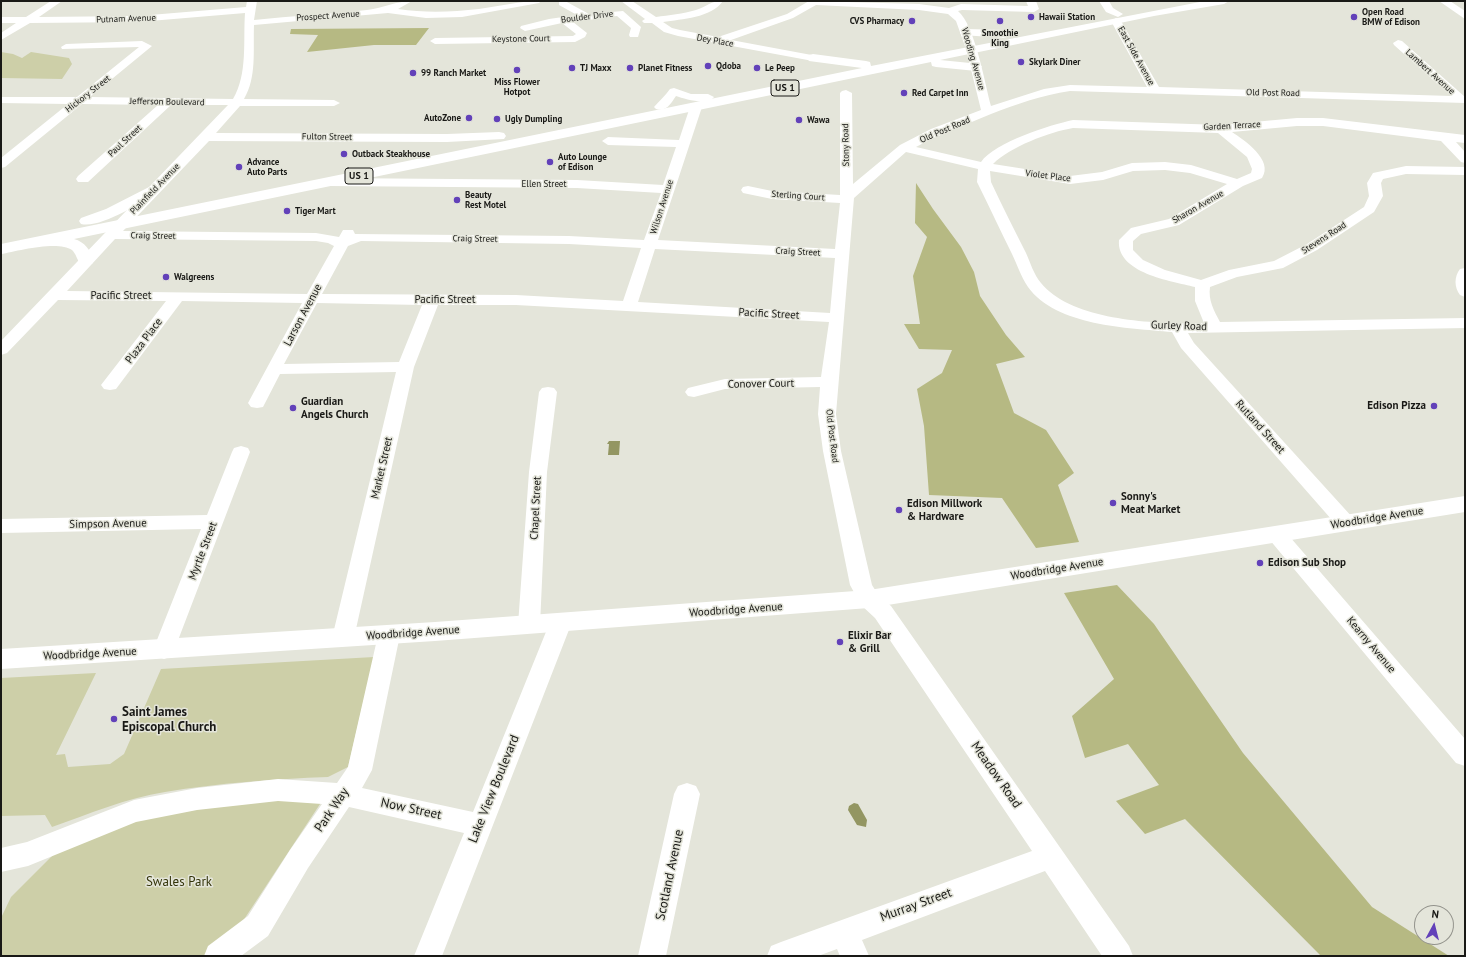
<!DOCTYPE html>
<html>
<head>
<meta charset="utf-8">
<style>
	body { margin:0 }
	#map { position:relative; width:1466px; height:957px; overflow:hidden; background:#e4e5da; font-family:"PT Sans",sans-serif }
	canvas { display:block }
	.frame { position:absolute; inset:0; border:2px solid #191916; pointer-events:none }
	.north { position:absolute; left:1414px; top:905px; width:40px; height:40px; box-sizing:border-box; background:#e4e5da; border:1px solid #93938c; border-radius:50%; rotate:7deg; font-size:11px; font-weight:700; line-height:16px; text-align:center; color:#191916 }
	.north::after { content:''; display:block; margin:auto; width:14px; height:18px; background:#6241b9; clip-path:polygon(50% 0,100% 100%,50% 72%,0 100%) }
</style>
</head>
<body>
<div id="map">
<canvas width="1466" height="957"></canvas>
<div class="frame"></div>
<div class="north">N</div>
</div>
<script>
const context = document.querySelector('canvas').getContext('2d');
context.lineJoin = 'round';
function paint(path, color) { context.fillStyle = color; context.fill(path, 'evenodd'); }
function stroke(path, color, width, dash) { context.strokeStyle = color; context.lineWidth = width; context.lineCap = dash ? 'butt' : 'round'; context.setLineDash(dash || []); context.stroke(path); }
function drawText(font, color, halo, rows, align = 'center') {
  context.font = font + ' "PT Sans",sans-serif'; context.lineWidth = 3; context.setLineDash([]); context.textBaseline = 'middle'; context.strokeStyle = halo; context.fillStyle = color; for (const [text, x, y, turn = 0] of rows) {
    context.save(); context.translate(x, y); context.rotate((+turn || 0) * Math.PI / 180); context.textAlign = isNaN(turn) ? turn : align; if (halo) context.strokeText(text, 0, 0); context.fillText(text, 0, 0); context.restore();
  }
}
paint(new Path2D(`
	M1,52L13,54L22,58L31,52L69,58L72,64L62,79L2,78Z
	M374,657L348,767L328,777C274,779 219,783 165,792C126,798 89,814 52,827L45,815L1,816V678L96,673L56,755L65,754L68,767L110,764L124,754L161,669Z
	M238,799L322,801L241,924L207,956H1V918L11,897L55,853L136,817Z`), '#cdcfa8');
paint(new Path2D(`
	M429,28L416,45H374L307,52L318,35L290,34L291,29Z
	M916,183L933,209L961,247L974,272L980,296L1006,335L1025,357L996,364L1014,413L1046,430L1074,473L1058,485L1079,542L1036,548L1002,498L929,495L924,426L917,389L942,373L952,350L919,349L904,324H920L913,276L927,237L915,223Z
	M1117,585L1154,624L1243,753L1372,907L1449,956H1321L1185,819L1145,834L1116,801L1159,785L1128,744L1085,758L1072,716L1114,679L1064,593Z`), '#b6b983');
paint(new Path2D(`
	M609,441H620L619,455H608L609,444H607Z
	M854,803L858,804L867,820L866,827L857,825L848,810L849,806Z`), '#939662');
paint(new Path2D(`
	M51,1H62L39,17L138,16L246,7L247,1H257L254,20C292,16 330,14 367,10C384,8 396,1 412,1L398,9C425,13 452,12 479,9C500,6 520,1 541,1L539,3L462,17L426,18L388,13L254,25C253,50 257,77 244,99L334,100L340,103L334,106H240L216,133L447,134L453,138L447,142L209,141L123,231L316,233L339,237L343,230H353L355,234L569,236L644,240L661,193L577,188L330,186L323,182L330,178L577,180L663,185L676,147L608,145L602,141L608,137L679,140L690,107L696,104L702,107L658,240L835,249L840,203L772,199L743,193L741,190L743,187L748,186L772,191L840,195V93L842,91L846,90L852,93L853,184L900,145L931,129L981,110L966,49L956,21L948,14L919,10L816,5L793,18L731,40L817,56L818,58L813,61L678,36L664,32L652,23H644L642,21L645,19L621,1H632L656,17C669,15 683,14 696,10C708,6 710,1 723,1C711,18 682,19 663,22L672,28L680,30L718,37L787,14L809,1L919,4L949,8L961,4L1028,6L1026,1H1036L1039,9L1034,12L962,10L958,11C975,25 985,84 991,106L1044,89L1070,85L1147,87L1111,21L1116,18L1121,21L1159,87L1451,96L1394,45L1393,43L1398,40L1402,41L1465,97V103L1070,91C1042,95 1017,104 991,114C965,125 940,134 916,147L981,162C995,142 1050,125 1073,120L1221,125L1297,118H1323L1465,135V143L1456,142L1465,152V163L1461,162L1441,141L1323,126H1297L1232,132C1244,140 1274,160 1262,178L1243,186L1179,225L1141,234L1133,241V250L1143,260L1165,270L1201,280L1229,270L1274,261L1307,244L1364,207L1369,196L1367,183L1373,173L1406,166L1465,167V175L1406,174L1383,179L1381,183L1383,196L1374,212L1317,250L1283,268L1237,277L1210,287C1208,300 1214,311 1220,322L1465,318V328L1188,333L1194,343L1353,518L1356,523L1353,528L1346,530L1339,528L1181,348L1172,332C1128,328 1056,326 1028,287C1021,277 1017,264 1012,254C1000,230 989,206 977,182L978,169L906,152L854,198L836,414L841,451L872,585L877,593L891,606L1129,946L1133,956H1102L1045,871L862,940L869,956H840L837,949L818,956H767L771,946L781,942L1032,851L875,618L861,605L850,585L823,451L818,414L820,387L725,389L694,397L688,396L685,392L688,388L725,379L821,377L829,322L516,305H438L414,367L354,638L351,644L343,646L335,644L332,638L396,372L280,374L263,407L257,408L251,407L248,403L302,303L182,301L116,389L110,390L104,389L101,385L166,301L58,300L7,353L1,355V341L228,105H171L88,182H78L76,179L78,176L158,105L82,104L5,167L1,168V158L68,104L1,103V97H77L139,47L62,49L61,47L66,44L142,41L152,46L90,97L233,99C248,74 243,40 245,13L138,22L30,23L1,40V33L16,23H1V17H26ZM1073,128L1218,133L1247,157L1252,169L1251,173L1237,179L1191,165L1165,162L1132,163L1102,172L1070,176L993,164C1010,147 1049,132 1073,128ZM1165,170L1190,173L1227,184L1169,219L1131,228L1119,240C1116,273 1171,281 1195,287V301L1204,323C1158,324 1073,322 1041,283C1034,275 1030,262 1026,253C1014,229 1002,206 991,182L990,171L1070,184L1103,180L1133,171ZM115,239L316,241L328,243L334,246L307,294L67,291ZM361,241L569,244L641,248L623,301L516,295L322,294L348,246ZM655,249L835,258L830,313L638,302ZM317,303L422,305L399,362L284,364Z
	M559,1H565L589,14L623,11L641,27L638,37H630L629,35L631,28L617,16L573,22L587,33L585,37L575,42L435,44L430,41L435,38L573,36L576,34L562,23L525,31L520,28L521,26L549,19L577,15L559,5Z
	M1099,1H1109L1113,8L1123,14L1118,17L1106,12Z
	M1439,1H1450L1465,11V19Z
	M674,88L691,94H708L714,97C707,106 685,99 676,96C671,103 667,112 656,109L654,107C659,101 665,96 670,89Z
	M1465,268V297L1460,295C1454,287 1454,277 1460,269Z
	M548,387L554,388L557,392L547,472L540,625L537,631L529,633L521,631L518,625L529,472L539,392L542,388Z
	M241,446L248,448L250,452L172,656L164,659L156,656L153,650L201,529L1,533V519L207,515L232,452L234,448Z
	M1276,527L1283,529L1465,739V766L1456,763L1269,539L1266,534L1269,529Z
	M561,614L569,616L572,622L442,956H414L464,833L349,807L308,868L268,936L241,956H204L208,946L248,916L290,850L322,804L278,801L197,810L136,822L28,866L1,872V848L27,842L134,800L197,788L278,779L337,783L348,767L378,635L381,629L389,627L397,629L400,635L372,770L362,788L473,812L550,622L553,616Z
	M687,783L696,786L700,794L666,956H638L674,794L678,786Z`), '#fff');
paint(new Path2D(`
	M1465,496V512L869,608L435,641L1,669V649L435,622L869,590Z`), '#fff');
paint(new Path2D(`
	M1205,1H1229L1224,4L1154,16L940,60L980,64L982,67L976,71L936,67L932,66L931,62L74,239C85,242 90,250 94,260L92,264L86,265L80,264C77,259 76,254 72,250C58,240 17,251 1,254V244L862,68L809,61L807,58L809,55L813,54L866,61L870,62L871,66Z
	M966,29L1005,30L1011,34L1005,38L962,35L960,33Z
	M499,132L504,133L506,136L504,139L447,142L442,141L440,138L442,135L447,134Z
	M153,185L158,187L161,190L158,193C141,202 100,229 81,224L79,221L81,218L106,209Z`), '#fff');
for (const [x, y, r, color] of [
	[1031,17,4,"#6241b9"],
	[1354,17,4,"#6241b9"],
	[912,21,4,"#6241b9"],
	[1000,21,4,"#6241b9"],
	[1021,62,4,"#6241b9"],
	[708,66,4,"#6241b9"],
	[572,68,4,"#6241b9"],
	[630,68,4,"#6241b9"],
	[757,68,4,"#6241b9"],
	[517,70,4,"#6241b9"],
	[413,73,4,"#6241b9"],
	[904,93,4,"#6241b9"],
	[469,118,4,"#6241b9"],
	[497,119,4,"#6241b9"],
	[799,120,4,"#6241b9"],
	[344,154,4,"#6241b9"],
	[550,162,4,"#6241b9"],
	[239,167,4,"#6241b9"],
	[457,200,4,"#6241b9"],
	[287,211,4,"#6241b9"],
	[166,277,4,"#6241b9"],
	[1434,406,4,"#6241b9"],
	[293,408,4,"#6241b9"],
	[1113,503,4,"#6241b9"],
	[899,510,4,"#6241b9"],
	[1260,563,4,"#6241b9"],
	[840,642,4,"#6241b9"],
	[114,719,4,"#6241b9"]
]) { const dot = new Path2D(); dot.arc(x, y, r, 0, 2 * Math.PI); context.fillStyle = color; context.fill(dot); stroke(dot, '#e4e5da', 1.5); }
drawText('bold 9px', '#191916', '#e4e5da', [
	["Open Road",1362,12],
	["BMW of Edison",1362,22],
	["Hawaii Station",1039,17],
	["CVS Pharmacy",904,21,"right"],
	["Smoothie",1000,33,"center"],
	["King",1000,43,"center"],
	["Skylark Diner",1029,62],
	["Qdoba",716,66],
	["TJ Maxx",580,68],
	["Planet Fitness",638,68],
	["Le Peep",765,68],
	["99 Ranch Market",421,73],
	["Miss Flower",517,82,"center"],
	["Hotpot",517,92,"center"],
	["Red Carpet Inn",912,93],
	["AutoZone",461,118,"right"],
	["Ugly Dumpling",505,119],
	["Wawa",807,120],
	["Outback Steakhouse",352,154],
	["Auto Lounge",558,157],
	["of Edison",558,167],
	["Advance",247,162],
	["Auto Parts",247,172],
	["Beauty",465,195],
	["Rest Motel",465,205],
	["Tiger Mart",295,211],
	["Walgreens",174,277]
], 'left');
drawText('9px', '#191916', '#e4e5da', [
	["Prospect Avenue",328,16,-4],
	["Boulder Drive",587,17,-7],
	["Putnam Avenue",126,19,-2],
	["Keystone Court",521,39,-1],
	["Dey Place",715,41,10],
	["East Side Avenue",1136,56,61],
	["Wooding Avenue",973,59,74],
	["Lambert Avenue",1430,72,42],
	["Old Post Road",1273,93,1],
	["Hickory Street",88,94,-38],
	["Jefferson Boulevard",167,102,1],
	["Garden Terrace",1232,126,-3],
	["Old Post Road",945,130,-23],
	["Fulton Street",327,137,1],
	["Paul Street",125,141,-43],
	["Stony Road",846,145,-91],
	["Violet Place",1048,176,7],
	["Ellen Street",544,184],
	["Plainfield Avenue",155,189,-46],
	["Sterling Court",798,196,4],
	["Wilson Avenue",662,207,-72],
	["Sharon Avenue",1198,207,-30],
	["Craig Street",153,236,1],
	["Stevens Road",1324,238,-33],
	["Craig Street",475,239,1],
	["Craig Street",798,252,3],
	["Old Post Road",832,436,83]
]);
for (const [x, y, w] of [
	[785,88,28],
	[359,176,28]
]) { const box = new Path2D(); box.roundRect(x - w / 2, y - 8, w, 16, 3); context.fillStyle = '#e4e5da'; context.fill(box); stroke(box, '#191916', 1); }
drawText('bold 10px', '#191916', null, [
	["US 1",785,88],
	["US 1",359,176]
]);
drawText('11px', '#191916', '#e4e5da', [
	["Pacific Street",121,296],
	["Pacific Street",445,300],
	["Pacific Street",769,314,3],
	["Larson Avenue",303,315,-62],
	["Gurley Road",1179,326,2],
	["Plaza Place",144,341,-53],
	["Conover Court",761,384,-1],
	["Rutland Street",1260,427,48],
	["Market Street",382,468,-77],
	["Chapel Street",536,508,-87],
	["Woodbridge Avenue",1377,518,-9],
	["Simpson Avenue",108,524,-1],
	["Myrtle Street",203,551,-69],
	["Woodbridge Avenue",1057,569,-9],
	["Woodbridge Avenue",736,610,-4],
	["Woodbridge Avenue",413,633,-4],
	["Kearny Avenue",1371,645,50],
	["Woodbridge Avenue",90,654,-3]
]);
drawText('bold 11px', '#191916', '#e4e5da', [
	["Guardian",301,402],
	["Angels Church",301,415],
	["Edison Pizza",1426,406,"right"],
	["Sonny's",1121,497],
	["Meat Market",1121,510],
	["Edison Millwork",907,504],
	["& Hardware",907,517],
	["Edison Sub Shop",1268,563],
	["Elixir Bar",848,636],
	["& Grill",848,649]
], 'left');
drawText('bold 13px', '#191916', '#e4e5da', [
	["Saint James",122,712],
	["Episcopal Church",122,727]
], 'left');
drawText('13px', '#191916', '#e4e5da', [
	["Meadow Road",996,775,55],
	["Lake View Boulevard",494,789,-68],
	["Now Street",411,809,12],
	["Park Way",332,810,-56],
	["Scotland Avenue",670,875,-78],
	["Murray Street",916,905,-20]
]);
drawText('13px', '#333409', '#e4e5da', [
	["Swales Park",179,882]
]);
</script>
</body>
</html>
